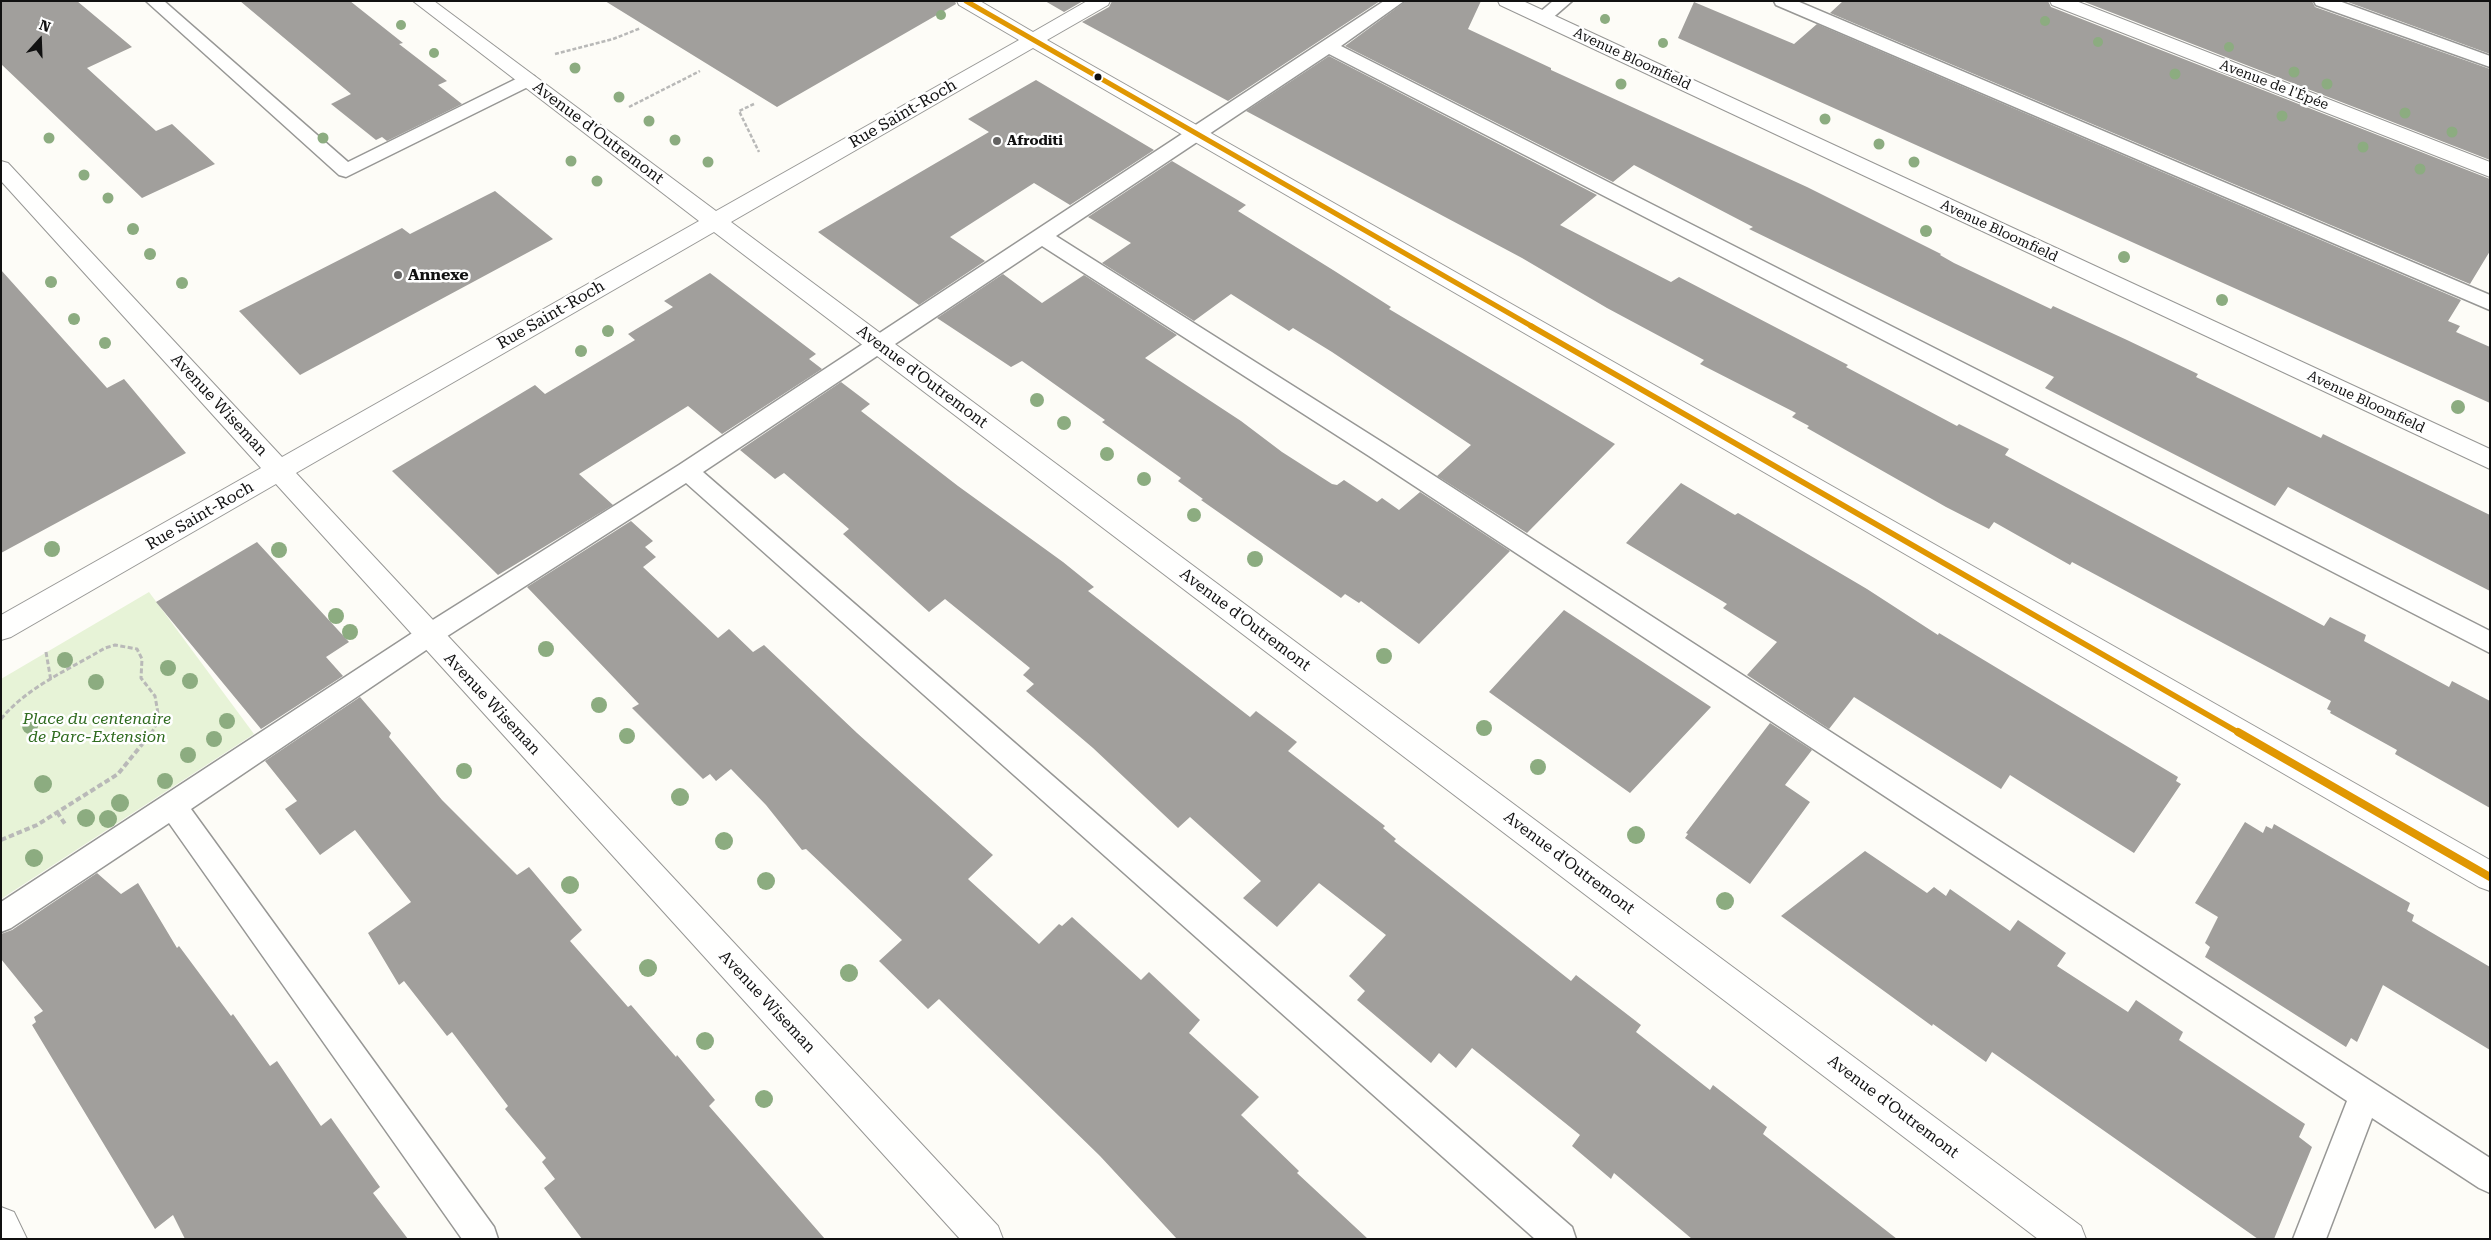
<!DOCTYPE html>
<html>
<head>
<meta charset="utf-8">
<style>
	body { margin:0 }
	#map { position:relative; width:2491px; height:1240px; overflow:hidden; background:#fdfcf7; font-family:"Roboto Serif",serif }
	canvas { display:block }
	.frame { position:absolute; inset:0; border:2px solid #111; pointer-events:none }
	.north { position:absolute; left:15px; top:15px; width:50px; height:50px; -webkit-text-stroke:4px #fff; paint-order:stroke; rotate:20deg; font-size:14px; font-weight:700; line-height:20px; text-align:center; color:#111 }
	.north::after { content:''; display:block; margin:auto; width:18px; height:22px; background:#111; clip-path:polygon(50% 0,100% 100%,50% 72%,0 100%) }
</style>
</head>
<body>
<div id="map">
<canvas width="2491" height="1240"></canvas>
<div class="frame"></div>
<div class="north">N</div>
</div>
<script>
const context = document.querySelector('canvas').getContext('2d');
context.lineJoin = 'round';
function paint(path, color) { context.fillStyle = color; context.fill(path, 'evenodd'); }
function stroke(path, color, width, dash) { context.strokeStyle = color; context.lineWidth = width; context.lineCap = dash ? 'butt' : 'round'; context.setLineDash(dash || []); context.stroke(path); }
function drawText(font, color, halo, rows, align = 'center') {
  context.font = font + ' "Roboto Serif",serif'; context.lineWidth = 5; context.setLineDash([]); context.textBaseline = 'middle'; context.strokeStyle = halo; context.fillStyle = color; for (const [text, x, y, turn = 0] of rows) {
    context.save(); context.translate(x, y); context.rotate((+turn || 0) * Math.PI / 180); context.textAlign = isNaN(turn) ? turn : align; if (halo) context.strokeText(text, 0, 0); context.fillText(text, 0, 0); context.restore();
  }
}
paint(new Path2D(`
	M149,592L254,734L1,899V679Z`), '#e7f3d7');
paint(new Path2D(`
	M1,1H77L132,47L87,68L156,131L172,124L215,164L142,198L1,64Z
	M240,1H350L403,43L399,44L447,81L438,85L462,104L387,141L382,137L376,140L331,104L351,94Z
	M605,1H955L956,4L777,107Z
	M1045,1H1083L1064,12Z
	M1112,1H1380L1228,101L1082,22L1109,7Z
	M1406,1H1481L1468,29L1551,68V70L1807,187L1941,254L1940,255L1954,263L2051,309L2053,306L2127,340L2198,374L2196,377L2321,438L2323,434L2490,515V591L2288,487L2275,506L2045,388L2054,377L1749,229L1753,227L1634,165L1613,182L1345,46Z
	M1843,1H2048L2051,7L2490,179V251L2470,284L1830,13Z
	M2082,1H2312L2315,7L2490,69V160Z
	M2345,1H2490V54Z
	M1694,2L1794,44L1817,24L2461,300L2448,321L2460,326L2456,332L2490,347V403L1678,38Z
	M1329,56L1597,195L1560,225L1671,282L1679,277L1848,365L1846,367L1957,426L1959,424L2009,449L2005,455L2324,626L2330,617L2366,635L2364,641L2449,687L2452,681L2490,701V808L2395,754L2397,750L2330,713L2331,711L2327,709L2331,701L2072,562L2070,565L1994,522L1989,529L1946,507L1807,428L1809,426L1792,417L1796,413L1700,364L1704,360L1607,308L1522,258L1246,111Z
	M1036,80L1154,150L1070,205L1034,183L950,237L985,261L919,305L818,232L989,132L968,119Z
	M1172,161L1246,205L1238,211L1333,270L1391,307L1389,309L1615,444L1527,533L1437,476L1471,445L1332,352L1293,328L1289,331L1231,294L1194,321L1102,263L1131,243L1088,217Z
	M495,191L553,239L300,375L239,311L402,228L410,234Z
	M1,270L107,388L124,379L186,453L1,553Z
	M710,273L816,354L809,359L822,369L722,434L688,406L579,474L613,505L498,575L392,471L535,385L545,394L635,340L628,334L673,307L664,301Z
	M1003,274L1042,303L1084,275L1177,335L1145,358L1241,421L1282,452L1332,484L1337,485L1344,480L1377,502L1382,498L1399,510L1420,492L1510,551L1419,644L1361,601L1359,603L1345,594L1341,598L1201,500L1203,499L1178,481L1181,478L1102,422L1105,420L1022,361L1011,367L937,318Z
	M841,382L870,404L861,411L958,486L1063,562L1094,587L1088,591L1250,717L1256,711L1297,742L1288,751L1385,826L1383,828L1396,839L1394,841L1571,981L1576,975L1641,1025L1636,1032L1710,1090L1713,1085L1767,1127L1763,1134L1897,1239H1692L1614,1173L1611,1179L1572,1146L1580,1135L1472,1048L1456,1068L1439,1053L1431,1063L1357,1000L1365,991L1349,976L1386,935L1319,883L1277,927L1243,898L1261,881L1190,817L1178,828L1093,748L1026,691L1034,684L1023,675L1030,668L945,599L929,612L843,534L849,529L784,473L775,479L740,450Z
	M1681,483L1735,515L1738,513L1867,589L1938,635L1939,633L2178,777L2176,781L2181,784L2134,853L2010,775L2001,789L1854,697L1829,729L1747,675L1777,642L1723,608L1727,604L1626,543Z
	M631,521L653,541L645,547L656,557L643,567L718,638L729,629L753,652L764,645L857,733L993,855L968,879L1039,944L1059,924L1062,926L1072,917L1141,980L1149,972L1200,1020L1189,1033L1259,1097L1241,1115L1299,1171L1297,1173L1368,1239H1177L1100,1156L939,999L928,1009L879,961L902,940L806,849L802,850L766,805L731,769L716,781L710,774L703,779L632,708L639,704L527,587Z
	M257,542L349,642L326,657L343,676L261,729L156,602Z
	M1564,610L1711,707L1630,793L1489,692Z
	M360,697L391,733L389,737L442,800L517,875L529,867L582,930L570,941L628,1007L631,1005L676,1057L677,1055L715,1100L709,1106L825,1239H582L544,1188L555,1179L542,1162L546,1158L505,1109L508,1106L452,1032L447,1036L404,981L399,985L368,933L411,902L355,830L320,855L285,809L297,801L265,761Z
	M1770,723L1812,750L1785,785L1810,802L1750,884L1685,838L1688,834L1686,833Z
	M2245,822L2263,833L2266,826L2272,829L2274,824L2410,903L2407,911L2414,915L2412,921L2490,967V1050L2383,985L2357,1042L2351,1038L2346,1047L2205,957L2210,947L2205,943L2218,917L2195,903Z
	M1865,851L1927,893L1934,887L1946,896L1950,889L2010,931L2018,920L2066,953L2057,966L2128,1012L2136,1000L2183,1032L2179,1040L2305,1124L2299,1137L2312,1147L2274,1239H2258L1992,1052L1986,1062L1933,1024L1932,1026L1781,916Z
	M97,873L121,894L138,883L177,948L179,946L231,1016L233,1014L270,1066L277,1061L321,1126L331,1118L380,1187L373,1193L408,1239H185L173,1215L155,1229L32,1025L36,1022L34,1017L43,1011L1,959V934L12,930Z`), '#a19f9c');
const service = new Path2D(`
	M146,1H164L348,162L522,76H534L537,80L534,84L346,177L339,175Z
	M1384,1H1404L1341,46L2490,631V653L1329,54L1056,236L1385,444L2490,1158V1193L2479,1188L2372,1118L2326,1239H2293L2347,1101L1369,456L1042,246L703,472L1572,1227L1576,1239H1535L686,483L438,642L191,809L494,1227L498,1239H462L169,823L11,928L1,932V902L420,628L679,465Z
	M1553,1H1572L1549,21H1537L1534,17Z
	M1774,1H1797L2490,295V310L1776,5Z
	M2314,1H2339L2490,56V67L2316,5Z`);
const minor = new Path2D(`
	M413,1H434L716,211L1019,40L959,5L957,1H980L1033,32L1087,1H1110L1108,5L1047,40L2490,860V891L2479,887L1033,48L731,222L2081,1226L2086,1239H2038L714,232L296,473L998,1226L1003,1239H960L276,484L11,637L1,640V615L261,468L1,181V161L8,163L282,457L699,221Z
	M1498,1H1523L2490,449V469L1500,5Z
	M2050,1H2076L2490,162V177L2052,5Z
	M1,1207L14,1212L27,1239H1Z`);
stroke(service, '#979795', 3);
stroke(minor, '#979795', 2);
stroke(new Path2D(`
	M555,54L613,39L641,28
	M754,104L739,111L759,152
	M629,107L700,71`), '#b9b9b8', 2.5, [4, 2]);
stroke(new Path2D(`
	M46,652L51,681
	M1,719C27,687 70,669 105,648L115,645L137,649L142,659L141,678L155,696L159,719L151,734`), '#b9b9b8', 3, [5, 2.5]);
stroke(new Path2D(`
	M57,812L65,824
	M1,840L37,825L118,774L152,732`), '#b9b9b8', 4, [5.5, 3]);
paint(service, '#fffffe');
paint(minor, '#fffffe');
stroke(new Path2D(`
	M966,1L1533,327`), '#e09702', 5);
stroke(new Path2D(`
	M1531,326L2241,734`), '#e09702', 5.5);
stroke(new Path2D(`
	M2238,732L2490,877`), '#e09702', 8);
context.fillStyle = '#8cac80';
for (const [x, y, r] of [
	[941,15,5],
	[1605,19,5],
	[2045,21,5],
	[401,25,5],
	[2098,42,5],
	[1663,43,5],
	[2229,47,5],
	[434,53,5],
	[575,68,5.5],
	[2294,72,5.5],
	[2175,74,5.5],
	[1621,84,5.5],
	[2327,84,5.5],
	[619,97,5.5],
	[2405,113,5.5],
	[2282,116,5.5],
	[1825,119,5.5],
	[649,121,5.5],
	[2452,132,5.5],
	[49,138,5.5],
	[323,138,5.5],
	[675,140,5.5],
	[1879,144,5.5],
	[2363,147,5.5],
	[571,161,5.5],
	[708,162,5.5],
	[1914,162,5.5],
	[2420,169,5.5],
	[84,175,5.5],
	[597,181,5.5],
	[108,198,5.5],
	[133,229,6],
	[1926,231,6],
	[150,254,6],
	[2124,257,6],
	[51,282,6],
	[182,283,6],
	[2222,300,6],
	[74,319,6],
	[608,331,6],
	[105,343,6],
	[581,351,6],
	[1037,400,7],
	[2458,407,7],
	[1064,423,7],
	[1107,454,7],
	[1144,479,7],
	[1194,515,7],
	[52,549,8],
	[279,550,8],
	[1255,559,8],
	[336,616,8],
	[350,632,8],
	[546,649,8],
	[1384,656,8],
	[65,660,8],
	[168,668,8],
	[190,681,8],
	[96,682,8],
	[599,705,8],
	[227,721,8],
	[30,726,8],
	[1484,728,8],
	[627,736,8],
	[214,739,8],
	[188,755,8],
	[1538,767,8],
	[464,771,8],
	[165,781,8],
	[43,784,9],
	[680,797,9],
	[120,803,9],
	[86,818,9],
	[108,819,9],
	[1636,835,9],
	[724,841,9],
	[34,858,9],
	[766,881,9],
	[570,885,9],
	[1725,901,9],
	[648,968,9],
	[849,973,9],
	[705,1041,9],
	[764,1099,9]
]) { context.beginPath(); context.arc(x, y, r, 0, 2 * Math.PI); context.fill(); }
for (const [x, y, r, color] of [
	[1098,77,4.5,"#111"],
	[997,141,5,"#646362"],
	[398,275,5,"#646362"]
]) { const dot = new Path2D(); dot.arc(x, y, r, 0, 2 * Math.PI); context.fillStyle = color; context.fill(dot); stroke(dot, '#fff', 2); }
drawText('14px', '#111', '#fff', [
	["Avenue Bloomfield",1632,59,25],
	["Avenue de l'Épée",2274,85,21],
	["Avenue Bloomfield",1999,231,25],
	["Avenue Bloomfield",2366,402,25]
]);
drawText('bold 14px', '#111', '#fff', [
	["Afroditi",1007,141]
], 'left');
drawText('16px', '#111', '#fff', [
	["Rue Saint-Roch",903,114,-30],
	["Avenue d'Outremont",598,133,37],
	["Rue Saint-Roch",551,315,-30],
	["Avenue d'Outremont",922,377,37],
	["Avenue Wiseman",219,405,47],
	["Rue Saint-Roch",200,516,-30],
	["Avenue d'Outremont",1245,620,37],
	["Avenue Wiseman",492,704,47],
	["Avenue d'Outremont",1569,863,37],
	["Avenue Wiseman",767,1002,47],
	["Avenue d'Outremont",1893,1107,37]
]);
drawText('bold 16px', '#111', '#fff', [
	["Annexe",408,275]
], 'left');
drawText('italic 16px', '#2f6b1f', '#fff', [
	["Place du centenaire",97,719],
	["de Parc-Extension",97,737]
]);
</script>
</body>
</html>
